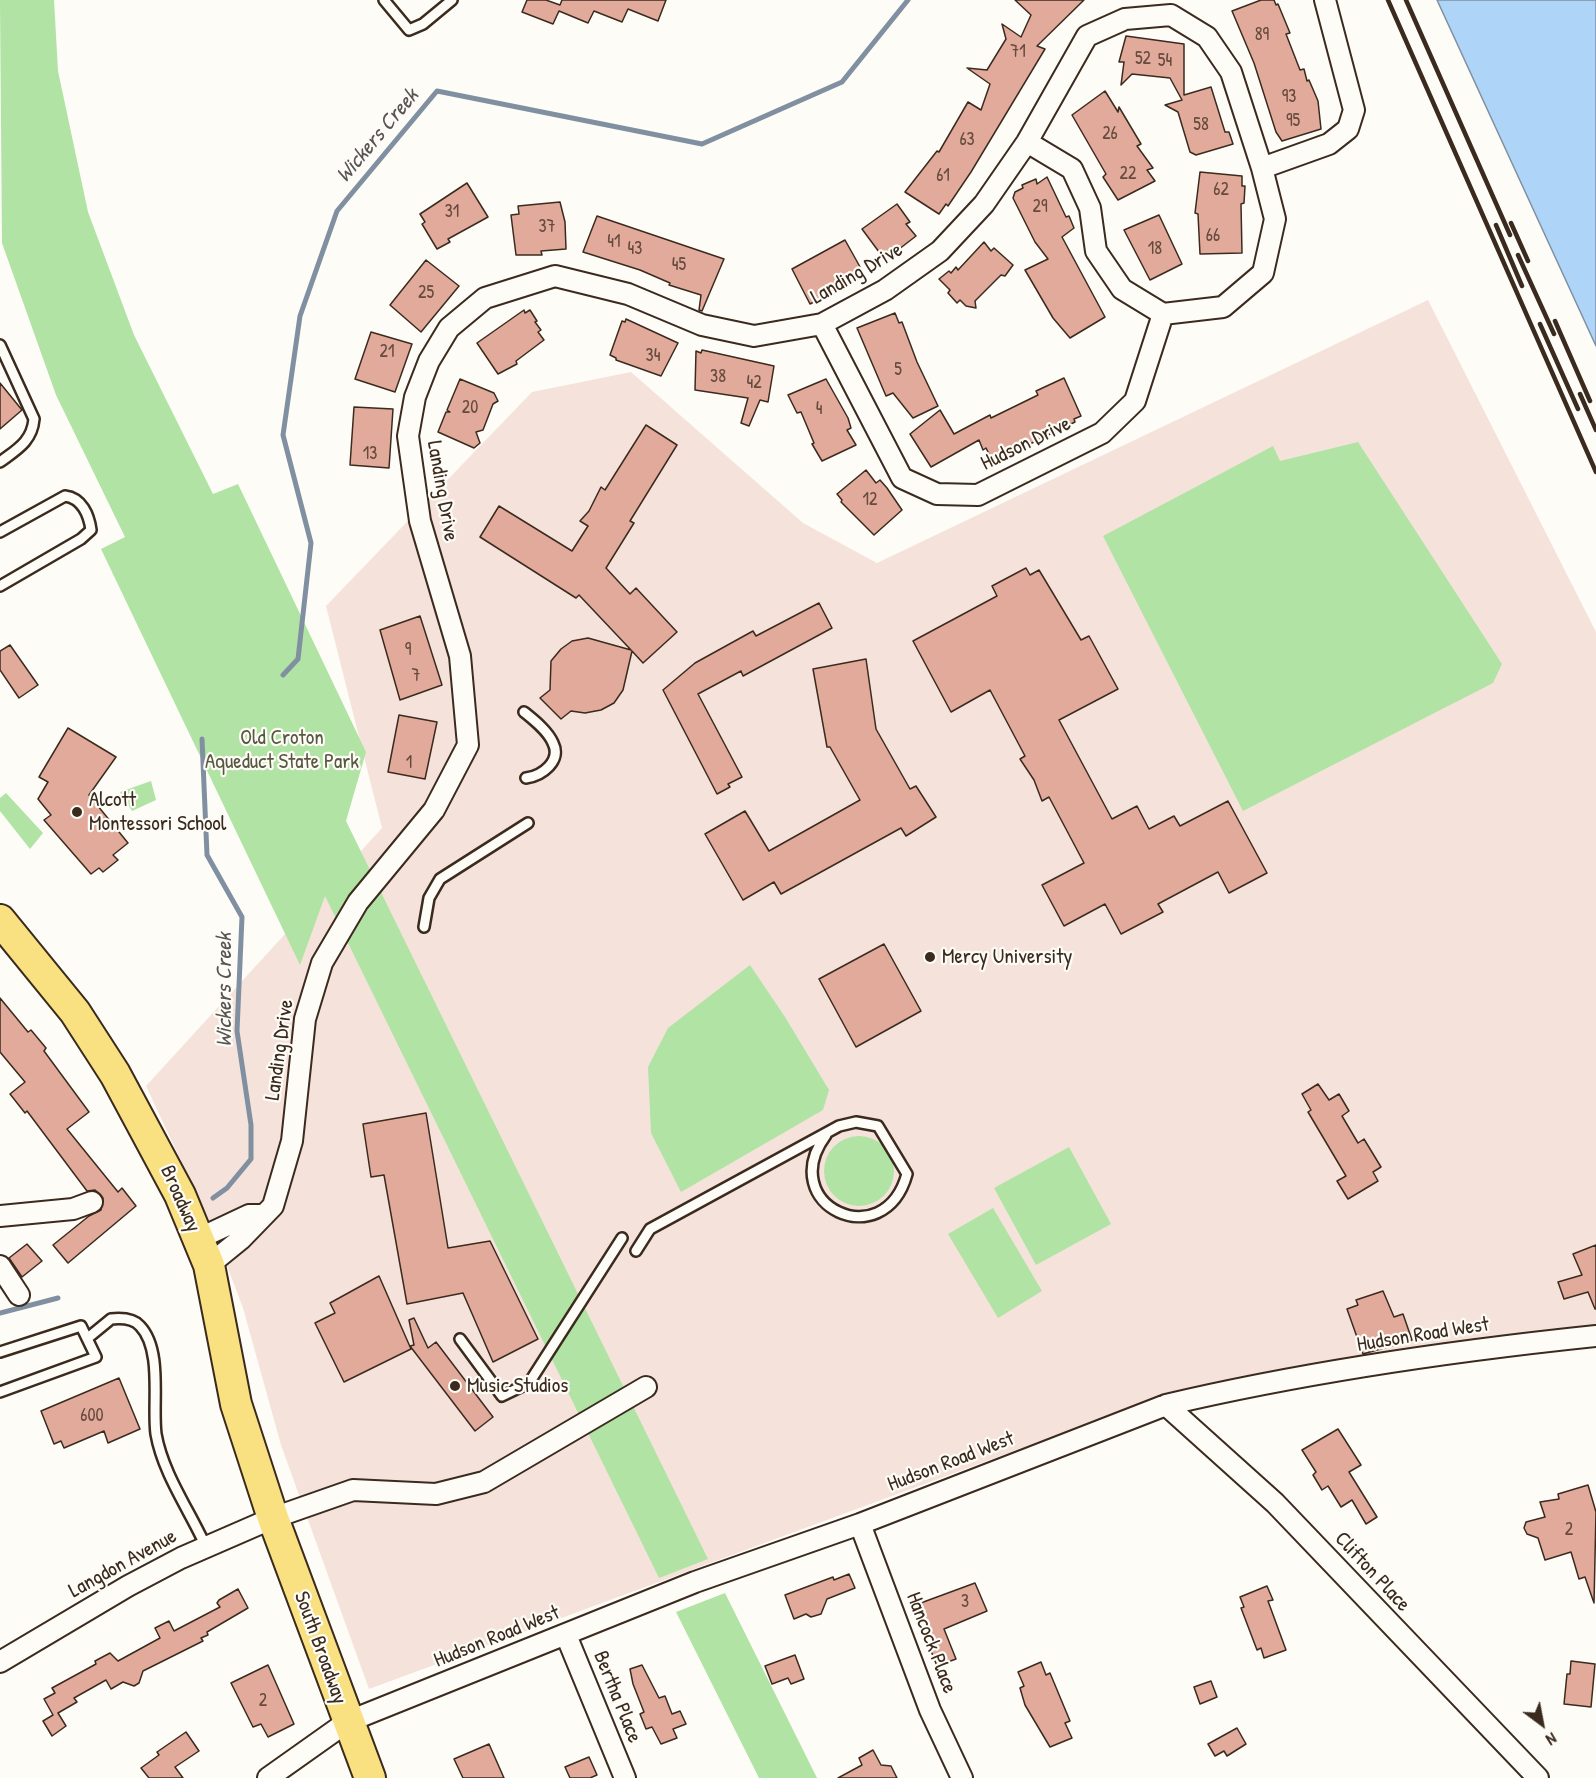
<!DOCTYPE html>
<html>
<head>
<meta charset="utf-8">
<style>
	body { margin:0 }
	#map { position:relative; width:1596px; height:1778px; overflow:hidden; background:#fdfcf7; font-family:"Patrick Hand",sans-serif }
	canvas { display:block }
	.north { position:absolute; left:1512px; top:1694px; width:60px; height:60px; -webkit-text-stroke:4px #fdfcf7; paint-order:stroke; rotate:148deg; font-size:16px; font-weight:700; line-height:24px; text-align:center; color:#3b2a1e }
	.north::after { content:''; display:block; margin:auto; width:21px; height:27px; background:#3b2a1e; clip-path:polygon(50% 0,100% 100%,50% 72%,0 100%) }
</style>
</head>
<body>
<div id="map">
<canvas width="1596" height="1778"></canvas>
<div class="north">N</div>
</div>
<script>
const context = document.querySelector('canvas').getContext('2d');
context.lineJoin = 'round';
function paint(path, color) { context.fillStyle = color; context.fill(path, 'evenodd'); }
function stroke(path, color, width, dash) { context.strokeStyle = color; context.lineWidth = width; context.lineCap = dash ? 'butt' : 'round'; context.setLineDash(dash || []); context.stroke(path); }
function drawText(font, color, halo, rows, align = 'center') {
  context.font = font + ' "Patrick Hand",sans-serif'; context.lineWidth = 4.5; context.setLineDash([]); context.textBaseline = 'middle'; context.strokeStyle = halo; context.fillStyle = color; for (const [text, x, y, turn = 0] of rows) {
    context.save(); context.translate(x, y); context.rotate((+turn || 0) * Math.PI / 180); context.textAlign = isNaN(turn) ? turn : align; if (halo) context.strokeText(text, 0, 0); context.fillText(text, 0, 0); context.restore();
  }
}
paint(new Path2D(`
	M1428,300L1596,632V1331L1262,1377L1125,1410L369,1689L281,1445L243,1308L213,1229L146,1086L382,828L326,606L532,392L631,372L803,523L877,563Z`), '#f5e3db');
paint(new Path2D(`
	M0,0H54L58,71L88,212L134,335L213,494L238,484L366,752L346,821L708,1559L659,1578L325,896L300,965L101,549L125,537L56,395L2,243Z
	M1358,442L1502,664L1493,683L1243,811L1103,536L1273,446L1280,461Z
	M151,781L156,800L132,811L120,792Z
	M6,793L43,833L30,849L0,811V798Z
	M750,965L785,1017L829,1090L823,1110L681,1192L651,1133L648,1067L668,1028Z
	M824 1171a35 35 0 1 1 70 0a35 35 0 1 1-70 0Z
	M1069,1147L1111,1224L1036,1265L994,1188Z
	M993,1208L1042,1291L998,1318L948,1234Z
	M725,1593L817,1778H759L676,1612Z`), '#b0e3a4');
const water = new Path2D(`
	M1437,0H1596V346Z`);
paint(water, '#aed4f8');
stroke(water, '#8090a1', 1.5);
stroke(new Path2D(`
	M283,675L298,659L311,543L283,435L300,316L337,211L437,91L702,144L842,82L908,0
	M202,739L207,855L242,917L237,1031L251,1125V1159L227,1188L213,1198
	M0,1313L58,1298`), '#8090a1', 5);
const building = new Path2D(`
	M527,0H546L560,5L562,0H666L658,21L628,9L622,22L594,11L588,23L559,11L553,24L522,12Z
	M1015,0H1084L1037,46L1045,49L971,172L948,206L946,204L939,214L905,192L937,151L939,152L968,102L981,110L990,84L967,68L987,70L1006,39L1002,24L1021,37L1031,15Z
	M1261,0H1274L1276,5L1278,4L1290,33L1286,34L1300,70L1304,69L1307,81L1309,80L1318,101L1321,129L1282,141L1276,132L1254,63L1232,11Z
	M1126,36L1184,44V95L1211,87L1225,132H1229L1233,144L1196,155L1190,152L1178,112L1165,105L1182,100L1170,78L1132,74L1121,85L1124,62H1119Z
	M1105,91L1118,112L1119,107L1141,144L1137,146L1153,168L1147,170L1155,181L1118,200L1103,177L1106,174L1072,115Z
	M1200,172L1242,176V186H1245L1244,203L1241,204L1242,253L1200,254L1198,214L1195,213Z
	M1047,177L1066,217L1069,216L1074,228L1062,237L1105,317L1070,338L1053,318L1025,270L1048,259L1035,242L1013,198L1015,192L1023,188L1022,185L1036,179L1037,184Z
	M467,183L488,217L448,239L450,242L437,249L422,224L425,222L420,214Z
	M560,202L565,222L566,249L541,251L542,255H516L511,215L519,214L518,206Z
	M897,204L910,222L906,224L916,236L885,260L862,229Z
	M1159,215L1182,264L1150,280L1124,230Z
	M597,216L724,259L702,311L699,310L701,295L669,285L670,283L640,270L583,252Z
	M845,240L864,274L828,291L829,294L810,304L792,269Z
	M984,242L991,251L994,248L1013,265L1005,276L1001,275L975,301L976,308L966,306L960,300L957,303L948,293L950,290L939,279L949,271L951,273L956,267L958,270Z
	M426,260L459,286L421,332L390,305Z
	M524,310L525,313L530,310L537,321L535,322L541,330L538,332L544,340L516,361L517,364L498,374L477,343Z
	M895,313L899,323L902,322L917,362L938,406L913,418L893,393L886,396L857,328Z
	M626,319L678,343L661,376L616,360V358L610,355L622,321L625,322Z
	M371,332L412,344L395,392L355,379Z
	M702,350L774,366L768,402L760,400L749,426L741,423L748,398L695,390L696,351L701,353Z
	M1064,378L1081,416L1074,419L1075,422L993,462L986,448L983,450L979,440L931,467L910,434L940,410L954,434L990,415L991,418L1038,395L1036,391Z
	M460,379L494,393L498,401L493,404L483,430L476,432L480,443L474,448L438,432L446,412H450L447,410Z
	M826,379L848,418L851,428L847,430L856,445L822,461L812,444L814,443L801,412L797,413L788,395Z
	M0,383L22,410L0,429Z
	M354,407L393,409L389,468L350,465Z
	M646,425L677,445L630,521L634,523L606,568L630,594L636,588L677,632L643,663L632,651L623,690L614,703L601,710L585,713L571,711L561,719L540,698L550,690L551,661L561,649L572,641L588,638L631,650L579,595L576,598L480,537L499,506L572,551L588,526L580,521L589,511L601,487L605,490Z
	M866,470L876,483L880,480L887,488L902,510L874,535L841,502L842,500L837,494Z
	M1026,568L1030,575L1039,570L1081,640L1089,636L1118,689L1059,720L1112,819L1137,806L1149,829L1174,816L1180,826L1228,801L1267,873L1229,893L1218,872L1158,904L1163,912L1121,934L1105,904L1064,926L1042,885L1084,863L1049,797L1042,801L1034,780L1020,759L1025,756L990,690L951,712L913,641L997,596L992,586Z
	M819,603L832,628L743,676L741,671L698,694L742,777L728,784L730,787L717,794L663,690L695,663L753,631L756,636Z
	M420,616L442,685L400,700L380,630Z
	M10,645L38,685L19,698L0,670V651Z
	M866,659L876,729L910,789L916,786L936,817L906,836L901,828L781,894L774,882L743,900L705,834L745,811L769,851L860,800L830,747H827L813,669Z
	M399,715L437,722L425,779L388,772Z
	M68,728L116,757L89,795L128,843L113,855L118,860L103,872L99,868L91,874L44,820L51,815L38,799L48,782L39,777Z
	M884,944L921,1011L856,1047L819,979Z
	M0,998L28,1032L31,1030L46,1048L44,1051L89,1112L67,1129L118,1192L122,1188L136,1206L68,1263L53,1245L89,1216L101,1210L103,1198L95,1190L87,1191L27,1111L25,1113L10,1094L25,1082L0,1052Z
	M1318,1084L1329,1100L1339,1094L1349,1111L1342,1116L1358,1143L1364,1139L1381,1167L1373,1172L1378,1181L1348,1199L1337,1181L1346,1176L1308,1112L1311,1110L1302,1094Z
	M426,1113L448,1248L490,1241L538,1339L493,1362L463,1293L407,1304L384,1175L371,1177L363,1124Z
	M27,1244L42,1261L22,1277L9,1258Z
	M1596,1245V1309H1595L1588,1292L1564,1299L1558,1282L1582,1275L1573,1254Z
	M379,1276L411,1349L344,1382L315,1323L335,1313L330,1303Z
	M1383,1291L1394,1317L1403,1314L1412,1340L1363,1354L1347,1309L1358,1305L1356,1300Z
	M414,1318L428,1348L436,1342L493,1417L475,1431L410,1346L414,1345L409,1320Z
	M119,1378L140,1429L108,1443L104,1431L64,1448L61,1441L54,1444L41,1411Z
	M1338,1429L1361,1465L1349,1472L1377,1517L1366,1524L1352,1500L1341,1507L1328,1486L1322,1490L1313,1475L1316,1472L1302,1450Z
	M1588,1485L1596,1512L1594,1603L1585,1577L1579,1579L1571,1552L1545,1560L1538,1538L1527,1534L1524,1528L1526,1522L1545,1517L1540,1502L1559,1499L1558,1494Z
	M849,1574L855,1588L827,1599L821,1614L811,1617L806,1614L794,1619L785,1595L833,1577L834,1580Z
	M975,1583L987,1611L944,1629L956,1659L937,1666L929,1646L935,1644L918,1604Z
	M1267,1586L1273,1600L1268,1601L1286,1650L1264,1658L1261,1648L1257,1650L1241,1608L1244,1607L1240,1597Z
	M238,1589L248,1608L207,1632L208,1635L201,1638L203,1641L143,1671L139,1683L134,1686L123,1682L111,1689L106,1680L74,1698L77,1702L58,1713L66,1726L52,1736L43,1721L53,1715L44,1699L55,1693L52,1688L96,1664L95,1661L110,1653L118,1661L160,1638L155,1628L169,1621L174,1631L220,1607L217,1603L219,1600Z
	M795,1655L804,1679L791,1684L788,1678L772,1684L765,1666Z
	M1571,1661L1595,1664L1591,1707L1564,1704L1567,1674H1570Z
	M1041,1662L1046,1675L1050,1673L1070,1721L1065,1723L1072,1738L1050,1747L1025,1705L1020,1688L1024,1686L1018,1672Z
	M268,1665L294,1724L268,1737L261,1724L253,1727L231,1683Z
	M642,1665L659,1698L665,1696L672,1714L680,1711L686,1724L673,1729L677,1738L661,1744L652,1727L646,1729L640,1714L644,1712L633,1684L630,1669Z
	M1211,1681L1217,1697L1200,1704L1194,1687Z
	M1237,1728L1246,1744L1227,1756L1224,1751L1215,1756L1208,1744Z
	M186,1732L199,1751L175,1767L183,1778H149L141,1768L159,1755L157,1752Z
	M489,1744L504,1778H463L454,1759Z
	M873,1750L881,1765L891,1766L897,1778H838L862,1765L859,1758Z
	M589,1757L597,1775L590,1778H570L565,1767Z`);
paint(building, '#e2aa9b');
stroke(building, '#3b2a1e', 1.5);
const lane = new Path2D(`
	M384,0L409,30L423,24L452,0
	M0,345L34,419C32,442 16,450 0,462
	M0,532L65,496C82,498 89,515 91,530L81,539L0,586
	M524,712C534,720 548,731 553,743C562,761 542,776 526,778
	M424,927L429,898L440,879L528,823
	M636,1251L650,1229L839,1126L856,1122L878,1126L907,1174C884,1257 774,1205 826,1135
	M89,1337L111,1319C121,1318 133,1318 140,1326C163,1350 152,1404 156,1434C163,1474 190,1511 206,1547
	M460,1339L502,1396L529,1383L622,1238
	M0,1352L81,1326L96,1357L0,1392`);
const street = new Path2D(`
	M1262,168L1329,144L1348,129L1354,110L1325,0
	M822,324L902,478L937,494L978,495L1102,433L1135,401L1163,314
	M0,1216L73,1209L92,1202
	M198,1239L249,1215H264
	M209,1265L241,1239L273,1206L292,1141L305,1019L322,963L358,902L434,810L468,745L460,656L420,521L408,436L415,397L429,361L449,328L485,298L555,276L628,294L702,325L754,336L822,324L885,290L940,251L984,204L1027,142L1087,36L1125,19L1171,15L1207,37L1231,72L1262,168L1275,219L1263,273L1223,307L1163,314L1122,289L1096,251L1090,208L1072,169L1027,142
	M0,1266L19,1295
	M1166,1405L1275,1503L1538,1778
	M860,1524L930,1710L962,1778
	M566,1635L625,1778
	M0,1662L128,1586L181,1558L273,1518L353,1490L436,1494L484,1482L646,1387
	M268,1778L347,1722L695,1582L860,1524L1166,1405C1306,1372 1452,1351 1596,1336`);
const primary = new Path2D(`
	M0,920L75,1012L115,1074L180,1195L209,1265L236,1404L273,1518L370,1778`);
stroke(lane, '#3b2a1e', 14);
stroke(street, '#3b2a1e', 24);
stroke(primary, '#3b2a1e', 34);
stroke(lane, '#fdfcf7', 9);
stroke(street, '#fdfcf7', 20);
stroke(primary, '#f9e181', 30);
stroke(new Path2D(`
	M1388,0L1596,472
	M1406,0L1510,235
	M1511,223L1528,261
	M1496,225L1522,286
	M1518,255L1554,334
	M1555,321L1590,401
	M1540,324L1578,409
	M1580,394L1596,430`), '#3b2a1e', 4.5);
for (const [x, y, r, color] of [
	[77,812,6,"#3b2a1e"],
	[930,957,6,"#3b2a1e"],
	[455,1386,6,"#3b2a1e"]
]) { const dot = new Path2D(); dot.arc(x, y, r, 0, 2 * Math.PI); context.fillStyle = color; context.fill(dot); stroke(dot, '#fdfcf7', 2); }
drawText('18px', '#654a3d', null, [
	["89",1262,35],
	["71",1018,52],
	["52",1143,59],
	["54",1165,61],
	["93",1289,97],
	["95",1293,121],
	["58",1201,125],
	["26",1110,134],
	["63",967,140],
	["22",1128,174],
	["61",943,176],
	["62",1221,190],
	["29",1040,207],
	["31",452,212],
	["37",547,227],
	["66",1213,236],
	["41",614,242],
	["43",635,249],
	["18",1155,249],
	["45",679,265],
	["25",426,293],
	["21",387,352],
	["34",653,356],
	["5",898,370],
	["38",718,377],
	["42",754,383],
	["20",470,408],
	["4",819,409],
	["13",370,454],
	["12",870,500],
	["9",408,650],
	["7",416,676],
	["1",409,763],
	["600",92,1416],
	["2",1569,1530],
	["3",965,1602],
	["2",263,1701]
]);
drawText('21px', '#3b2a1e', '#fdfcf7', [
	["Landing Drive",857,274,-30],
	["Hudson Drive",1026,444,-26],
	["Landing Drive",442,491,80],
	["Landing Drive",280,1050,-82],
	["Broadway",180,1199,66],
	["Hudson Road West",1423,1335,-9],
	["Hudson Road West",951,1462,-21],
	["Langdon Avenue",123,1564,-29],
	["Clifton Place",1372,1572,47],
	["Hudson Road West",497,1637,-22],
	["Hancock Place",931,1643,69],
	["South Broadway",320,1648,70],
	["Bertha Place",617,1697,68]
]);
drawText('21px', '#585840', '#fdfcf7', [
	["Old Croton",282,738],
	["Aqueduct State Park",282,762]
]);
drawText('21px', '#3b2a1e', '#fdfcf7', [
	["Alcott",89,800],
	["Montessori School",89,824],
	["Mercy University",942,957],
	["Music Studios",467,1386]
], 'left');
drawText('italic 22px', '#585454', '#fdfcf7', [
	["Wickers Creek",378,136,-50],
	["Wickers Creek",225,990,-90]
]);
</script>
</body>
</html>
